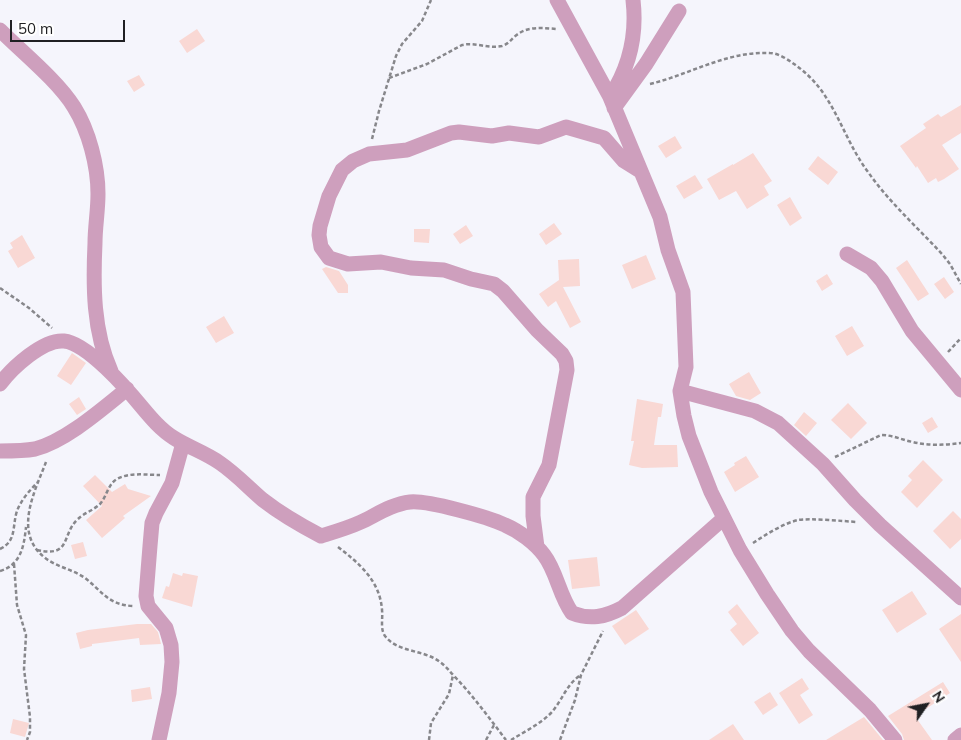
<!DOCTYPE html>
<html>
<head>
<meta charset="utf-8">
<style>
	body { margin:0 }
	#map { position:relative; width:961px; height:740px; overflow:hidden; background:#f5f5fc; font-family:Mulish,sans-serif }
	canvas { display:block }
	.north { position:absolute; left:901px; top:680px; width:50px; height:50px; -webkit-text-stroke:4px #fff; paint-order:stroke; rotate:57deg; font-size:14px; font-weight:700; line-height:20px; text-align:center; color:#202023 }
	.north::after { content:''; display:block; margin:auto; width:18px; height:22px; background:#202023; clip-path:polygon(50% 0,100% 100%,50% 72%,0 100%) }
	.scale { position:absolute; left:10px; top:20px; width:115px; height:22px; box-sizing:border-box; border:2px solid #202023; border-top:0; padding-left:6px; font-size:15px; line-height:18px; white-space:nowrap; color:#202023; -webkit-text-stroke:4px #fff; paint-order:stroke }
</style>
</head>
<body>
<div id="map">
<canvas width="961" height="740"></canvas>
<div class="north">N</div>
<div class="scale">50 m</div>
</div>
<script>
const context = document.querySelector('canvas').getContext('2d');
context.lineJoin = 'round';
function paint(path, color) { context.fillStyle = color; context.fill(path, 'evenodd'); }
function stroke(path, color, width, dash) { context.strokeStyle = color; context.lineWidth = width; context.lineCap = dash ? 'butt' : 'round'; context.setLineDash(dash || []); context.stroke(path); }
paint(new Path2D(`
	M197,29L205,41L187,53L179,41Z
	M139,75L145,85L134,92L127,81Z
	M961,105V133L942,145L959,169L944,179L938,182L936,178L928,183L917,166L916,168L900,146L926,128L923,124L938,114L941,117Z
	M675,136L682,148L666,158L658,146Z
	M753,153L772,181L764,186L769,195L747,209L736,191L719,200L707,179L733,164V165Z
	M818,156L838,172L828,185L808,169Z
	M695,175L703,188L684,199L676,186Z
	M790,197L802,218L790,226L777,205Z
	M554,223L562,234L546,245L539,234Z
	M466,225L473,236L460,244L453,234Z
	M414,229H430L429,243L414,242Z
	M22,235L35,258L18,268L8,251L13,248L10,243Z
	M646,255L656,279L632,289L622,265Z
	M579,259L580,286L563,287L581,322L570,328L556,301L548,307L539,294L559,280L558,260Z
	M907,260L929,294L918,301L896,268Z
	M326,267L339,271L348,285V293H338L322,269Z
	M827,274L833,284L822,291L816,281Z
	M944,277L954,292L945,299L934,284Z
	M224,316L234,333L216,343L206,327Z
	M852,326L864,346L847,356L835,336Z
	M72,353L86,363L71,385L57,376Z
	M749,372L761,393L750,400L736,396L729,384Z
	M79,397L86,409L77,415L69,404Z
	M637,399L663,404L661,417H658L654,445H677L678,467L642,468L629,465L634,441H631Z
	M848,403L867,423L851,439L831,420Z
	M804,412L817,423L806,436L794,425Z
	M932,417L938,427L928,433L922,423Z
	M746,456L759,477L735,492L724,472L735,465L734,463Z
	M923,460L943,480L917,508L901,492L912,480L908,476Z
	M95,475L112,492L125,484L128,489L151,496L123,516L125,518L102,538L86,520L102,506L83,486Z
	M953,511L961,519V539L950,549L933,531Z
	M83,542L87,556L75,559L71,545Z
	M597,557L600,586L572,589L568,560Z
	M173,573L182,576L183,573L198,576L192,607L162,598L166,586L169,587Z
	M912,591L927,614L897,633L882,610Z
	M737,604L759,633L743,646L730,630L737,624L728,612Z
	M636,610L649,629L625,645L612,626Z
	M961,614V662L939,629Z
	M137,624H151L158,632L161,644L140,645L139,638L92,644V646L80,649L76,633L88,630Z
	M802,678L809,689L800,695L813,715L799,724L779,693Z
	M943,682L950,693L918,714L921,717L917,719L932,740H904L902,734L888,716Z
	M150,687L152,699L132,702L131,690Z
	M770,692L778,705L763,715L754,702Z
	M864,717L883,740H826Z
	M13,719L29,723L25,737L10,733Z
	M733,724L744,740H709Z`), '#f9d8d4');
stroke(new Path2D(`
	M389,78L427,64L462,45C475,42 489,49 502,46C509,44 512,38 518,34C529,26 544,28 557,29
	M650,84C691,74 727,51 770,53C778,53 787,59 794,64C835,92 840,134 868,172C889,202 917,227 942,254L950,264L961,284
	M372,139L379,111L396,56L402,44L422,21L431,0
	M0,288L29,308L52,328
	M948,352L961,338
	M835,457L881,435C893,435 902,440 913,442C928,446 945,445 961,443
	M46,462C35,491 13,532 44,557C56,567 72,569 85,578C102,591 108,605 133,606
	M753,543C767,534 782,524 798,520C811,518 842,521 857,522
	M338,547C360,564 380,581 382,610C383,619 380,629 385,636C398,653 423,649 440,662C446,666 450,672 456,678C474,697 490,719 506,740
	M0,549C17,541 12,526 17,511C21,500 30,490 38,482
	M37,550C72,558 61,534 78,519C84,513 94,510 100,504C107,496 108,484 117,479C129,472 147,475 160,475
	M14,564L17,605L26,635L24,669L30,717V732L27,740
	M0,571C21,565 24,546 26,527
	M429,740L431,723L449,694L453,675
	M486,740L494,725
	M511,740C524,732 540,724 551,713C562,701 567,683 581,675
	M560,740L575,700L581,675L603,631`), '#87878b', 2.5, [4, 2.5]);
stroke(new Path2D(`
	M557,0L610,97L660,217L668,250L683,292L686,367L680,391L684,416L689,436L711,492L740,550L767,594L792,631L809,651L870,710L895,740
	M0,30C22,52 58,81 74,107C89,131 98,166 98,194C98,211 95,227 95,243C93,286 93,331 111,371
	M610,97C629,68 637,34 633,0
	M614,108L646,64L679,11
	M847,254L871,268L882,281L912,331L961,390
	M0,384C12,368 43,339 64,341C87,343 127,389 141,406C151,418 161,430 174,438C188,447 206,453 220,463C236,474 249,488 263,500C281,514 300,525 321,536C334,532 348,528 361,522C376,515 392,504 410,502C427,500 488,517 505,525C519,531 535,543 544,555C557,572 559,595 572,613C590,620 605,617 622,608L724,518
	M680,391L755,411L778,423L823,464L855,500L880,525L961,598
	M0,451C12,451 24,451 35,449C66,441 102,409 127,389
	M537,547L533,516V497L549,465L567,370L566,361L562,354L537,330L503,291L494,284L471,279L444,270L411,268L381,262L348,264L329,258L321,247L319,235L320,226L329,196L342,170L353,161L369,154L407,150L451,133L459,132L492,136L509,133L539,137L566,127L604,138L624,161L640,171
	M159,740L169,693L172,662L171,645L166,628L148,606L146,596L150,546L152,523L156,513L172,483L183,443
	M955,740L961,735`), '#ce9fbd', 15);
</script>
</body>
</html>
